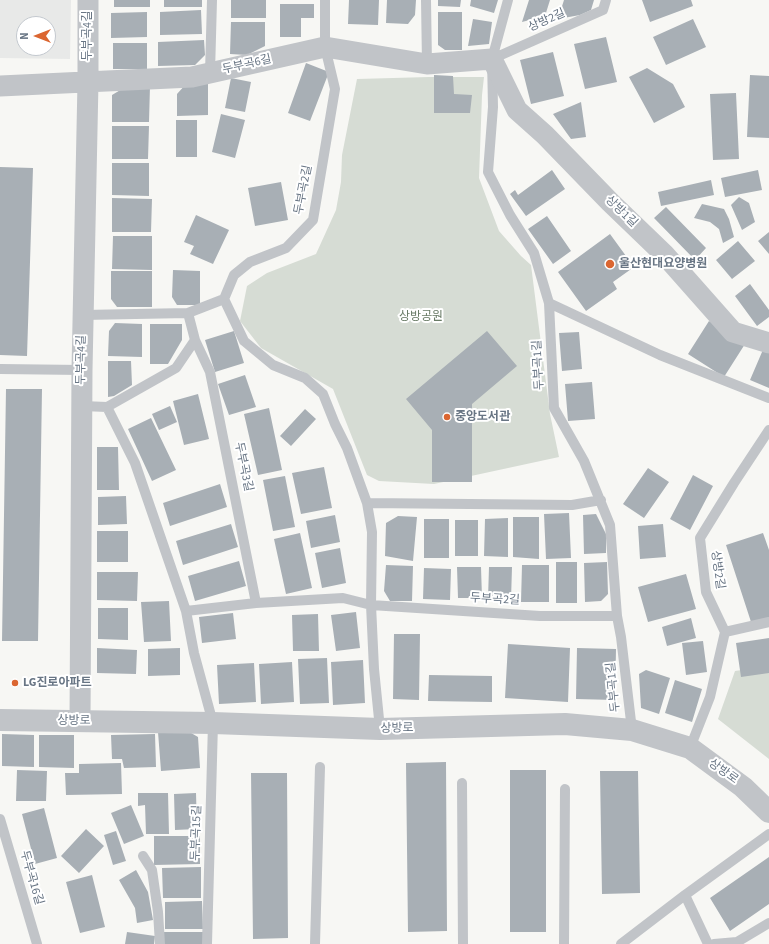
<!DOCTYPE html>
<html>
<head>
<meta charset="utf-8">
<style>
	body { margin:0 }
	#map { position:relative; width:769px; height:944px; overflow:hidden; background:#f7f7f4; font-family:"Source Sans 3",sans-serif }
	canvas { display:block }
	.north { position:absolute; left:16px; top:16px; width:40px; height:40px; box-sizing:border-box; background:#fff; border:1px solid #c3c8ce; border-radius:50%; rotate:270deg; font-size:11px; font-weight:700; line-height:16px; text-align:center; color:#687584 }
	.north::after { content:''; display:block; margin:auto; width:14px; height:18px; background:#db6631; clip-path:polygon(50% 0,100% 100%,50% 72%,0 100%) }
</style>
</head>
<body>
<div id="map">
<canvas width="769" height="944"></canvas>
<div class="north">N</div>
</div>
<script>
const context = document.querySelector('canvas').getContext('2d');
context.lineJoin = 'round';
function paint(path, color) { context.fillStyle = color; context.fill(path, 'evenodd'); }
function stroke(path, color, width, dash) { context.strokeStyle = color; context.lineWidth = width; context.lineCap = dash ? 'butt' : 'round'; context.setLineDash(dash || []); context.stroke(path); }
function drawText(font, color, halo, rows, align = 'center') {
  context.font = font + ' "Source Sans 3","Noto Sans KR",sans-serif'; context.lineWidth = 4; context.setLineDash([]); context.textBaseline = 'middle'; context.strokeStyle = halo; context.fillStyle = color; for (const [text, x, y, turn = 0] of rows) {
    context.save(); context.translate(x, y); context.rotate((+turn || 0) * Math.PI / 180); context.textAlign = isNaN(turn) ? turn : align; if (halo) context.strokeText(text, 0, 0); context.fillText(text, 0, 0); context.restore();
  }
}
paint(new Path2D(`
	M0,0H71L70,59L0,58ZM24,24H48V48H24Z`), '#e8e9e8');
paint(new Path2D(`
	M429,77H484L482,95L479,178L499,231L521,256L531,265L550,414L559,457L434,484L379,481L367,475L333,389L305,373L261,348L240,321L247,286L267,273L316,254L336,210L341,182L342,155L357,79Z
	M769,666V759L718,719L735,671Z`), '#d6dcd4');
paint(new Path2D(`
	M114,0H150V7H114Z
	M164,0H202V7H164Z
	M231,0H266V18H231Z
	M349,0H379L378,25L348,24Z
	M387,0H416L415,15L408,24L386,23Z
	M438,0H461L460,7L438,6Z
	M471,0H498L494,13L470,6Z
	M529,0H550L545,16L522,22Z
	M564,0H594L591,10L580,15L558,19Z
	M642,0H691L693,6L650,22Z
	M280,4H314V18H301V37H280Z
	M201,10L202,34L160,35V12Z
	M147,12V37L111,38V13Z
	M438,12H462V50H445L438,45Z
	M473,19L492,22L489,44L468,46Z
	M693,19L706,47L666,65L653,37Z
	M231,22H265V46L247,55L230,54Z
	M606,37L617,82L585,89L574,44Z
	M204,40L205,55L195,65L158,66V42Z
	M113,43H147V69H113Z
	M553,52L564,96L531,104L520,60Z
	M306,63L329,72L310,121L288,113Z
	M647,68L673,84L685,107L654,123L629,77Z
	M434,75L453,76L454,94L472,95L470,113H434Z
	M750,75L769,76V138L747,137Z
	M231,78L251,82L245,112L225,108Z
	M186,84H208V115L177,116V94Z
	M127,86H150L149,122H112V95Z
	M736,93L739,159L713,160L710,94Z
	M581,102L586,137L571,139L553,114Z
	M221,114L245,120L235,158L212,152Z
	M176,120H197V157H176Z
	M112,126H149L148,159H112Z
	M112,163H149V196L112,195Z
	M0,167L33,168L27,356L0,355Z
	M552,170L565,189L526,216L510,194L515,190L518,195Z
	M758,170L762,190L725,197L721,178Z
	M711,180L714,195L661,206L658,192Z
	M281,182L288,220L255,226L248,188Z
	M739,197L749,203L755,222L742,230L731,205Z
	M112,198L152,199L151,232H112Z
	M702,204L724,209L729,219L734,237L723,243L719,229L710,222L694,218Z
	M666,207L706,248L695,260L654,218Z
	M196,215L229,230L213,264L190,254L194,246L184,242Z
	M547,216L571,251L553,264L528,229Z
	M769,232V254L758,241Z
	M610,234L634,267L613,282L617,289L586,311L558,272Z
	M113,236H152V270L112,269Z
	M738,241L755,261L732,279L716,260Z
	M173,270L200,271V305H177L172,297Z
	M111,271H152V307H117L111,299Z
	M750,284L769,310V317L757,326L735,296Z
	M709,321L745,344L724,377L688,354Z
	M115,323L142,324V357L108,356L109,331Z
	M150,324H182V340L168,364H150Z
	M234,331L244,363L215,372L205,340Z
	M487,331L517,366L472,404V482H432V430L406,399Z
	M579,332L582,369L562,371L559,333Z
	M765,345L769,347V388L750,380Z
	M108,361H131L132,385L114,396L108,397Z
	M245,375L256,407L229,415L218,384Z
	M592,382L595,419L568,421L565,384Z
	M6,389H42L38,641H2Z
	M198,394L209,439L184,445L173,401Z
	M170,406L177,422L159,430L152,414Z
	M269,408L282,470L258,475L244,414Z
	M305,409L316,419L291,446L280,436Z
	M151,418L176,470L152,481L128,429Z
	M97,447H118L119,490H97Z
	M324,467L332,508L301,514L292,473Z
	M648,468L669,482L644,518L623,504Z
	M693,475L713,486L690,530L670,519Z
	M285,476L295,527L273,531L263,480Z
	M220,484L227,507L170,526L163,503Z
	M126,496L127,524L98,525V497Z
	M569,513L571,558L546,559L544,514Z
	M596,514L606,534V553L584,554L583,515Z
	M335,515L340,542L311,548L306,521Z
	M398,516L417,517L413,561L385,556L386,523Z
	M513,517H539V559L513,557Z
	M508,518V557L484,556L485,519Z
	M424,519H449V558H424Z
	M455,520H478V556H455Z
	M231,524L238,547L183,565L176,541Z
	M663,524L666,557L640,559L638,526Z
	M97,531H128V562H97Z
	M300,533L312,588L286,594L274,539Z
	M763,533L769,550V619L752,625L726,545Z
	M340,548L346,583L322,588L315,553Z
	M239,561L246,586L195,601L188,576Z
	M556,562H577V603H556Z
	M607,562L608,594L601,601L585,602L584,563Z
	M386,565L413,566L412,601H390L384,591Z
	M522,565H549V602H521Z
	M457,567H481L482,598H458Z
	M489,567H512L511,600L488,599Z
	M424,568L451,569L450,600L423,599Z
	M97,572H138L137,601L97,600Z
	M686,574L696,609L648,622L638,587Z
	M169,601L171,641L144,642L141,602Z
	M98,608H128V640L98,639Z
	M356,612L360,648L336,651L331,615Z
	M233,613L236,639L202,643L199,617Z
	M318,614L319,651H293L292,615Z
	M691,618L696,638L667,646L662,627Z
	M394,634H420L419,700L393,699Z
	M769,638V673L741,677L736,643Z
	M703,641L707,672L686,675L682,643Z
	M508,644L570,648L568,702L505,698Z
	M97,648L137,650L136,674L97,673Z
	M180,648V675L148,676V649Z
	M577,648L616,649L615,700L576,699Z
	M327,658L329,703L300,704L298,659Z
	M363,660L365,703L333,705L331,662Z
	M292,662L294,702L261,704L259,664Z
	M254,663L256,702L219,704L217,665Z
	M646,670L670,678L659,714L641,708L639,674Z
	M429,675L492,676V702L428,701Z
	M675,680L702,689L692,722L665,713Z
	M186,730L198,737L200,768L161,771L158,732Z
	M2,734L34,735V767L2,766Z
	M155,734L156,767L124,768L122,759H112L111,735Z
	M39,735H74V768L39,767Z
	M446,762L447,931L408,932L406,763Z
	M121,763L122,794L66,795L65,773H79V764Z
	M17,770L47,771L46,801H16Z
	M510,770H546V932H510Z
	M600,771H638L640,893L602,894Z
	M251,773H287L288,938L253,939Z
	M138,793H168L169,834H146L145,805L138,806Z
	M196,793L197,829L175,830L174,794Z
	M131,805L144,836L124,844L111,813Z
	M44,808L57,858L35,864L22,814Z
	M86,829L104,846L79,873L61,856Z
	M116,831L126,861L113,865L104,835Z
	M154,836H200V864L154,865Z
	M769,857V904L730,931L710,898Z
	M201,867V898H163L162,868Z
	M136,870L148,892L153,920L137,923L135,908L119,880Z
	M92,875L105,927L80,933L66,882Z
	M202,901L203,929H165V902Z
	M127,932L155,936L154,944H125Z
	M164,932H203V944H164Z`), '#a8afb5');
stroke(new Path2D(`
	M325,0V47L335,89L313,220L286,248L250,262L234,275L224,299L244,341L273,365L305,378L323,394L335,424L347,448L367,503L372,532L371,605L374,669L380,729
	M426,0L427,64
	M508,0L492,59L493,107L488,172L510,215L534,253L549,303L554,408L584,461L610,525L617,616L621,637L632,730
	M492,59L603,10L606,0
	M210,73L212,0
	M549,303L660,355L769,398
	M83,315L188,313
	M195,340L210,372L256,603
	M0,369L82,370
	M82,406L107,407L135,463L186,611L194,653L213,723L207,944
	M107,407L176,368L195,340L188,313L224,299
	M367,503L572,505L601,500
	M186,611L256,603L343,598L371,605L540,616H617
	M725,632L769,622
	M690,748L710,697L725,632L706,592L700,538L734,483L769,430
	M462,783L463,944
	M0,819L37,944
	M143,856L152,870L158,912L160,944
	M685,895L708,944
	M315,944L320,767
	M564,944L565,789
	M621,944L685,895L769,834
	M714,944L737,942L769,923`), '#c1c4c8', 10);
stroke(new Path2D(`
	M0,86L192,77L325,47L427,64L492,59L517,110L545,135L610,202L664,254L733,332L769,343
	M80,721L82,370L88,82V0`), '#c1c4c8', 21);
stroke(new Path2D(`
	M0,720L213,723L380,729L565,724L632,730L690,748L743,787L769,812`), '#c1c4c8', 22);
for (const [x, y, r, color] of [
	[610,264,5,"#db6631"],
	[447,417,4,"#db6631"],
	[15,683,4,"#db6631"]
]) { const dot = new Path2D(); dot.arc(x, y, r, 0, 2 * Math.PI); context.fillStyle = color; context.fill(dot); stroke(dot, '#fff', 1.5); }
drawText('12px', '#687584', '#fff', [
	["상방2길",547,21,-24],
	["두부곡4길",88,36,-90],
	["두부곡6길",247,65,-13],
	["두부곡2길",304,190,-79],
	["상방1길",621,212,44],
	["두부곡4길",82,360,-89],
	["두부곡1길",539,365,-93],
	["두부곡3길",243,467,78],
	["상방2길",717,570,82],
	["두부곡2길",495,600,3],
	["두부곡1길",614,687,-96],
	["상방로",74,721],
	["상방로",397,729,-1],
	["상방로",723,772,36],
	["두부곡15길",197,833,-88],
	["두부곡16길",31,878,74]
]);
drawText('bold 12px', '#687584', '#fff', [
	["울산현대요양병원",619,264],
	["중앙도서관",455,417],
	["LG진로아파트",23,683]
], 'left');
drawText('12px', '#697b66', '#fff', [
	["상방공원",421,317]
]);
</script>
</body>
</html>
